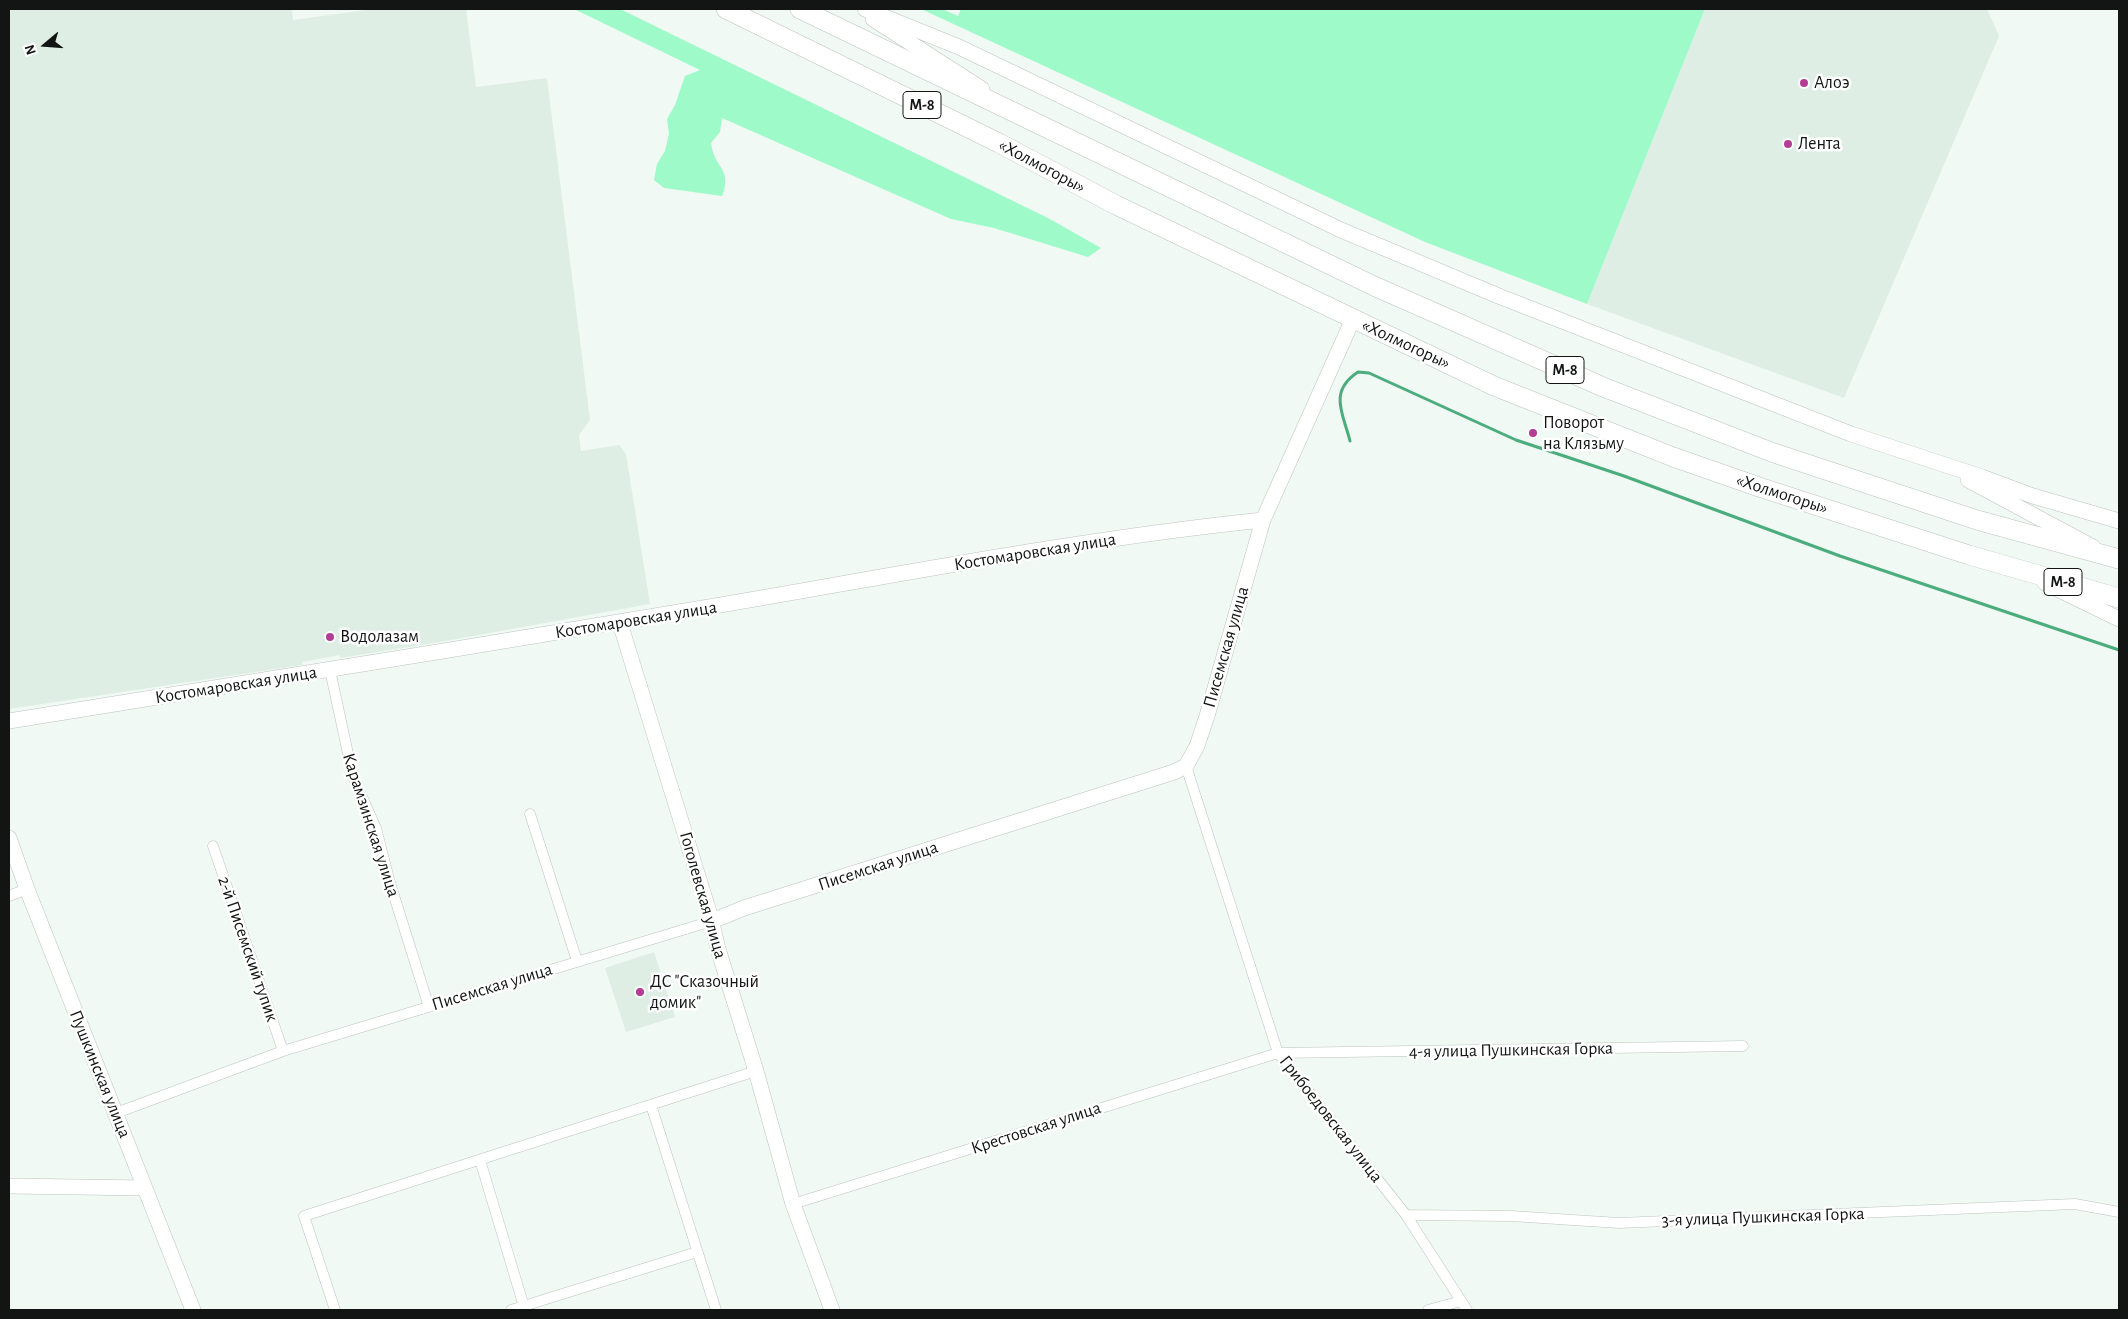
<!DOCTYPE html>
<html>
<head>
<meta charset="utf-8">
<style>
	body { margin:0 }
	#map { position:relative; width:2128px; height:1319px; overflow:hidden; background:#f0f9f3; font-family:"Alegreya Sans",sans-serif }
	canvas { display:block }
	.frame { position:absolute; inset:0; border:10px solid #121513; pointer-events:none }
	.north { position:absolute; left:20px; top:20px; width:50px; height:50px; -webkit-text-stroke:4px #fff; paint-order:stroke; rotate:252deg; font-size:14px; font-weight:700; line-height:20px; text-align:center; color:#121513 }
	.north::after { content:''; display:block; margin:auto; width:18px; height:22px; background:#121513; clip-path:polygon(50% 0,100% 100%,50% 72%,0 100%) }
</style>
</head>
<body>
<div id="map">
<canvas width="2128" height="1319"></canvas>
<div class="frame"></div>
<div class="north">N</div>
</div>
<script>
const context = document.querySelector('canvas').getContext('2d');
context.lineJoin = 'round';
function paint(path, color) { context.fillStyle = color; context.fill(path, 'evenodd'); }
function stroke(path, color, width, dash) { context.strokeStyle = color; context.lineWidth = width; context.lineCap = dash ? 'butt' : 'round'; context.setLineDash(dash || []); context.stroke(path); }
function drawText(font, color, halo, rows, align = 'center') {
  context.font = font + ' "Alegreya Sans",sans-serif'; context.lineWidth = 5; context.setLineDash([]); context.textBaseline = 'middle'; context.strokeStyle = halo; context.fillStyle = color; for (const [text, x, y, turn = 0] of rows) {
    context.save(); context.translate(x, y); context.rotate((+turn || 0) * Math.PI / 180); context.textAlign = isNaN(turn) ? turn : align; if (halo) context.strokeText(text, 0, 0); context.fillText(text, 0, 0); context.restore();
  }
}
paint(new Path2D(`
	M9,9H292L293,20L373,9H466L476,87L547,78L590,420L579,435L581,451L619,445L626,454L650,604L440,642L340,658V655L302,662V665L9,709Z
	M1705,9H1987L1999,36L1844,398L1587,304Z
	M654,952L675,1017L626,1032L605,968Z`), '#deeee5');
paint(new Path2D(`
	M574,9H620L1048,218L1101,248L1088,257L994,228L951,219L722,118L720,132L711,143C714,169 733,168 722,196L664,188L654,180L657,164L665,151L669,134L667,119L675,105L685,76L700,70Z
	M921,9H942L958,16L961,9H1705L1587,304L1425,242Z`), '#9efac9');
stroke(new Path2D(`
	M1350,441C1343,413 1328,392 1358,372L1369,373L1516,440L1624,476L1840,556L2119,650`), '#4bad7e', 3);
const street = new Path2D(`
	M330,670L353,777L376,828L390,883L429,1007
	M1186,766L1278,1053L1406,1215L1467,1310
	M530,814L577,961
	M213,846L283,1051
	M9,896L27,889
	M651,1105L716,1310
	M116,1113L283,1051L712,921
	M480,1160L525,1310
	M793,1204L1278,1053L1743,1046
	M1406,1215L1511,1216L1619,1223L2075,1204L2119,1212
	M335,1310L304,1216L756,1071
	M511,1310L697,1252
	M1428,1310L1461,1301`);
const secondary = new Path2D(`
	M865,9L959,47L1341,230L1501,297L1851,434L1982,477L2033,496L2119,521
	M873,19L982,89
	M1968,480L2093,547
	M2045,583L2119,619
	M620,623L710,915L718,949L756,1071L793,1204L832,1310
	M9,721C244,683 480,646 715,606C897,575 1079,539 1263,520
	M9,838L27,889L193,1310
	M712,921L744,908L1174,772L1186,766L1197,746L1207,716L1263,520L1353,319
	M9,1186L145,1188`);
const highway = new Path2D(`
	M726,9L999,143L1116,205L1494,386L1673,457L1762,488L1969,555L2119,598
	M800,9L1374,286L1603,387L1774,453L1977,520L2119,559`);
stroke(street, '#bcc4bf', 11);
stroke(secondary, '#bcc4bf', 16);
stroke(highway, '#bcc4bf', 20);
stroke(street, '#fff', 10);
stroke(secondary, '#fff', 15);
stroke(highway, '#fff', 19);
for (const [x, y, r, color] of [
	[1804,83,5,"#b33d94"],
	[1788,144,5,"#b33d94"],
	[1533,433,5,"#b33d94"],
	[330,637,5,"#b33d94"],
	[640,992,5,"#b33d94"]
]) { const dot = new Path2D(); dot.arc(x, y, r, 0, 2 * Math.PI); context.fillStyle = color; context.fill(dot); stroke(dot, '#fff', 2); }
for (const [x, y, w] of [
	[922,105,38],
	[1565,370,38],
	[2063,582,38]
]) { const box = new Path2D(); box.roundRect(x - w / 2, y - 13.5, w, 27, 4); context.fillStyle = '#fff'; context.fill(box); stroke(box, '#121513', 1); }
drawText('bold 16px', '#121513', null, [
	["М-8",922,105],
	["М-8",1565,370],
	["М-8",2063,582]
]);
drawText('18px', '#121513', '#fff', [
	["Алоэ",1814,83],
	["Лента",1798,144],
	["Поворот",1543,423],
	["на Клязьму",1543,444],
	["Водолазам",340,637],
	["ДС \"Сказочный",650,982],
	["домик\"",650,1003]
], 'left');
drawText('18px', '#121513', '#fff', [
	["«Холмогоры»",1042,166,28],
	["«Холмогоры»",1406,344,25],
	["«Холмогоры»",1782,494,18],
	["Костомаровская улица",1035,552,-9],
	["Костомаровская улица",636,620,-9],
	["Писемская улица",1226,647,-74],
	["Костомаровская улица",236,685,-9],
	["Карамзинская улица",371,825,72],
	["Писемская улица",878,866,-18],
	["Гоголевская улица",703,895,74],
	["2-й Писемский тупик",248,949,71],
	["Писемская улица",492,987,-17],
	["4-я улица Пушкинская Горка",1511,1050,-1],
	["Пушкинская улица",100,1074,68],
	["Грибоедовская улица",1331,1119,52],
	["Крестовская улица",1036,1128,-18],
	["3-я улица Пушкинская Горка",1763,1217,-2]
]);
</script>
</body>
</html>
